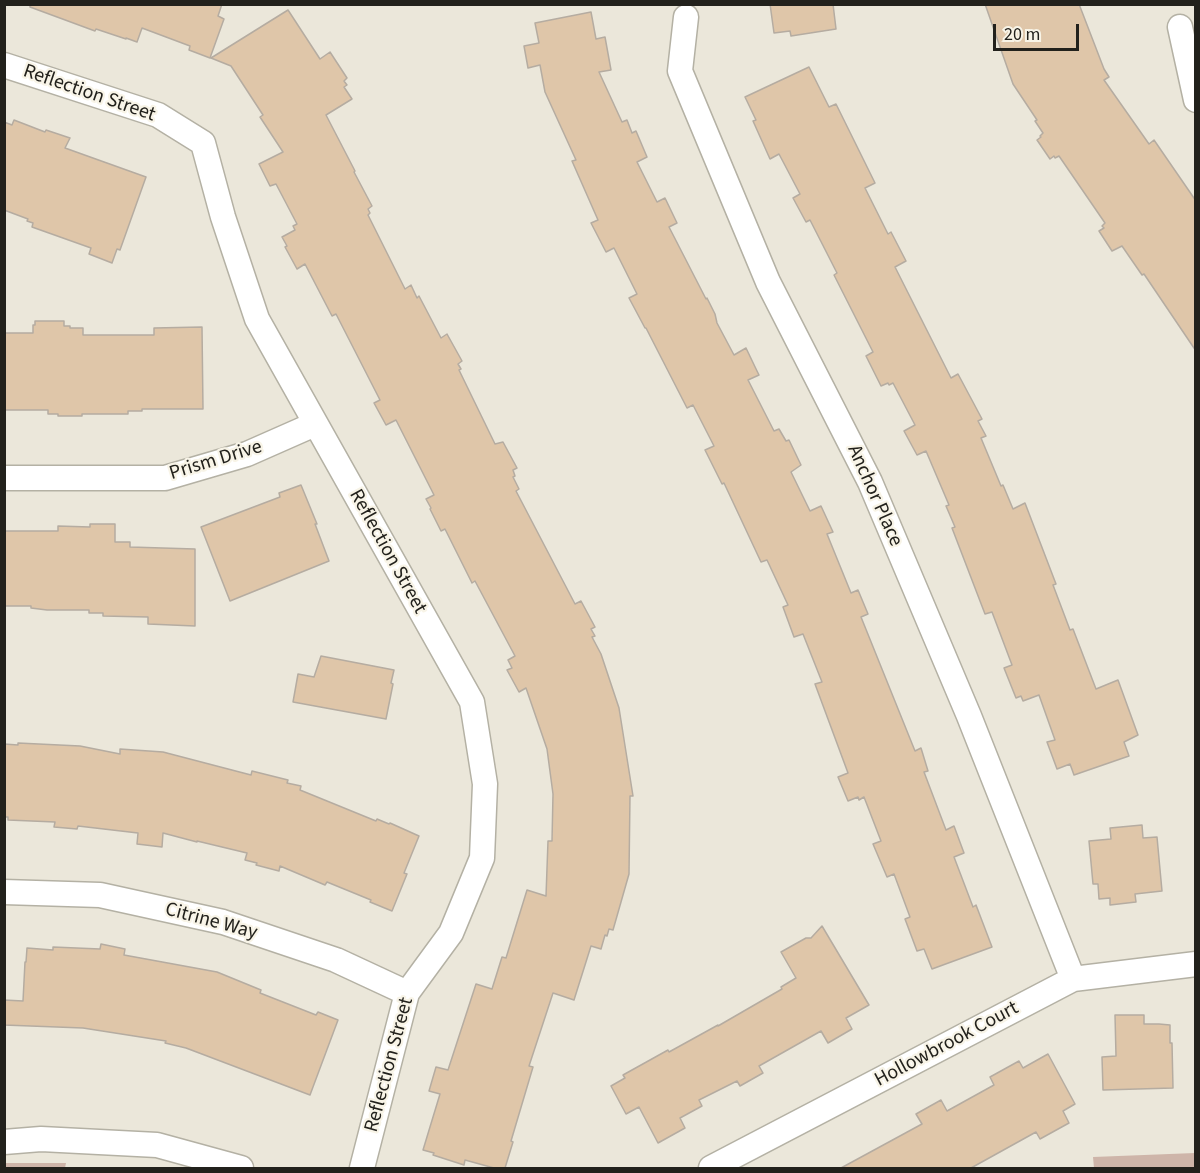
<!DOCTYPE html>
<html>
<head>
<meta charset="utf-8">
<style>
	body { margin:0 }
	#map { position:relative; width:1200px; height:1173px; overflow:hidden; background:#ebe7da; font-family:"Source Sans 3",sans-serif }
	canvas { display:block }
	.frame { position:absolute; inset:0; border:6px solid #22211c; pointer-events:none }
	.scale { position:absolute; left:993px; top:24px; width:86px; height:27px; box-sizing:border-box; border:3px solid #22211c; border-top:0; padding-left:8px; font-size:18px; line-height:21px; white-space:nowrap; color:#22211c; -webkit-text-stroke:4px #f8f4e7; paint-order:stroke }
</style>
</head>
<body>
<div id="map">
<canvas width="1200" height="1173"></canvas>
<div class="frame"></div>
<div class="scale">20 m</div>
</div>
<script>
const context = document.querySelector('canvas').getContext('2d');
context.lineJoin = 'round';
function paint(path, color) { context.fillStyle = color; context.fill(path, 'evenodd'); }
function stroke(path, color, width, dash) { context.strokeStyle = color; context.lineWidth = width; context.lineCap = dash ? 'butt' : 'round'; context.setLineDash(dash || []); context.stroke(path); }
function drawText(font, color, halo, rows, align = 'center') {
  context.font = font + ' "Source Sans 3",sans-serif'; context.lineWidth = 4.5; context.setLineDash([]); context.textBaseline = 'middle'; context.strokeStyle = halo; context.fillStyle = color; for (const [text, x, y, turn = 0] of rows) {
    context.save(); context.translate(x, y); context.rotate((+turn || 0) * Math.PI / 180); context.textAlign = isNaN(turn) ? turn : align; if (halo) context.strokeText(text, 0, 0); context.fillText(text, 0, 0); context.restore();
  }
}
paint(new Path2D(`
	M1195,1153V1168H1094L1093,1157Z
	M4,1163H66L65,1168H5Z`), '#ceb5a9');
const building = new Path2D(`
	M30,4H222L218,16L224,19L210,58L189,50L190,46L142,28L137,42L126,38V39L96,29L95,31L30,7Z
	M770,4H833L836,29L791,36L790,31L774,33Z
	M985,4H1079L1104,69L1109,77L1104,80L1149,144L1154,140L1196,201V351L1144,274L1142,275L1122,246L1112,251L1099,231L1104,228L1102,226L1105,223L1059,156L1055,158L1054,156L1050,159L1037,140L1041,137L1040,136L1043,133L1035,121L1037,120L1013,84Z
	M288,10L320,59L330,52L347,78L344,81L347,85L344,87L352,99L326,115L355,171L354,172L372,206L368,209L370,213L368,215L405,289L411,285L417,298L419,296L441,338L447,334L462,361L458,364L461,369L459,370L495,444L503,442L517,468L513,470L515,476L513,477L519,489L516,491L575,604L581,601L595,627L591,629L595,636L592,637L601,654L619,708L633,796H630L629,874L613,930L609,929L607,936L605,935L601,949L591,946L574,1000L553,993L529,1066L533,1067L511,1141L513,1142L505,1168H494L465,1160L464,1165L433,1155L434,1153L423,1150L440,1094L429,1091L436,1067L448,1070L476,984L492,989L502,957L506,958L527,890L546,896L548,841H552L553,794L547,749L526,688L519,692L507,670L512,668L508,660L515,656L475,581L472,583L445,529L441,531L430,509L431,508L426,499L434,495L396,420L386,425L374,403L380,400L336,314L332,316L305,264L297,269L285,247L287,246L282,237L295,230L293,226L297,224L276,184L270,186L259,164L283,152L260,117L263,115L231,66L211,58Z
	M591,12L596,39L605,37L611,70L599,72L622,122L627,120L632,133L636,131L647,157L637,162L657,202L665,198L677,223L669,227L706,299L707,298L715,314L717,323L734,355L746,348L757,371L759,375L748,380L774,431L779,429L786,441L789,440L801,465L791,472L810,511L821,506L833,532L827,534L851,593L858,590L868,614L861,617L915,751L921,748L928,771L924,772L946,830L954,826L964,853L954,857L973,907L976,905L992,947L932,969L924,949L917,951L905,919L910,917L894,874L887,877L873,844L881,841L864,797L859,800L858,797L848,801L838,777L848,773L815,684L822,682L803,634L794,637L783,607L788,605L767,560L761,562L724,483L722,484L705,450L714,446L693,405L687,408L646,328H645L629,298L637,294L614,248L606,252L591,223L598,220L572,161L576,160L545,92L540,65L528,68L524,46L539,43L535,23Z
	M809,67L829,107L836,104L875,183L865,188L888,234L891,232L906,261L895,267L951,378L958,374L982,419L978,421L986,436L981,438L1001,486L1003,485L1013,509L1025,503L1056,584L1053,585L1070,630L1073,629L1096,689L1118,680L1138,735L1124,742L1129,756L1074,775L1070,764L1057,769L1047,742L1055,740L1039,695L1023,701L1021,696L1016,698L1004,668L1012,665L992,612L985,614L952,528L955,527L946,506L949,505L926,451L917,455L904,431L915,425L893,383L889,385L888,383L881,386L866,356L873,352L834,275L837,273L810,220L806,222L793,198L800,194L779,154L770,159L753,121L756,120L745,97Z
	M14,120L45,132L46,130L70,138L65,148L146,177L120,250L117,249L112,263L89,254L91,248L32,227L33,223L27,221L28,219L4,210V122L12,125Z
	M35,321H64V326H70V328H83V335H154V328L202,327L203,409H142V411H128V414H82V416H58V414H48V410H4V333H33V325H35Z
	M301,485L317,524H315L329,561L230,601L201,527L280,497L279,493Z
	M90,524H115V542H130V547L195,549V626L148,624V617L103,616V613H89V610H47L31,608V606H4V531H58V526L90,527Z
	M321,656L394,670L391,683L393,684L386,719L293,702L298,674L314,677Z
	M18,743L80,746L120,754V749L163,752L251,775L252,771L288,780L287,783L301,786L300,790L376,821L377,819L389,824L390,823L419,836L404,873L407,874L392,911L370,902L371,900L327,882L325,885L280,866L279,871L256,865L257,863L245,860L247,853L197,841V842L163,833L162,847L137,844L138,833L78,826L77,829L54,827L55,822L8,820V817H4V744L18,745Z
	M1142,825L1143,838L1157,837L1162,891L1135,894L1136,902L1110,905V898L1099,899L1098,884H1093L1089,841L1111,839L1110,828Z
	M822,926L869,1005L846,1018L852,1029L828,1043L821,1031L759,1066L763,1073L740,1086L737,1081L699,1100L702,1106L680,1118L685,1128L658,1143L639,1107L626,1114L611,1086L625,1078L623,1075L668,1050L669,1052L718,1025V1026L782,989L781,987L796,978L781,952L806,938H811Z
	M101,944L125,949L124,955L217,972L261,990L260,993L316,1015L318,1012L338,1020L310,1095L186,1048L165,1043L166,1041L83,1028L4,1025V1000L23,1001L25,962H26L27,948L53,950V947L100,949Z
	M1115,1015H1144V1024H1159L1170,1025V1043H1172L1173,1088L1103,1090L1102,1057L1116,1056Z
	M1048,1054L1075,1104L1063,1111L1069,1123L1040,1139L1036,1132L971,1168H841L922,1124L916,1114L941,1100L947,1111L994,1085L990,1077L1019,1061L1023,1068Z`);
paint(building, '#dfc6a9');
stroke(building, '#b5aca1', 1.5);
const street = new Path2D(`
	M686,17L680,71L768,282L870,482L969,716L1073,979
	M1180,27L1196,100
	M4,65L158,115L203,143L223,217L257,319L472,702L485,784L482,858L451,933L407,993L362,1168
	M4,478H165L247,454L315,424
	M4,892L100,895L223,922L336,960L407,993
	M4,1142L41,1139L157,1145L241,1168
	M711,1168L1073,979L1196,964`);
stroke(street, '#b4b1a4', 27);
stroke(street, '#fff', 24);
drawText('20px', '#22211c', '#f8f4e7', [
	["Reflection Street",89,94,19],
	["Prism Drive",216,461,-17],
	["Anchor Place",874,496,66],
	["Reflection Street",387,552,61],
	["Citrine Way",211,922,15],
	["Hollowbrook Court",947,1045,-28],
	["Reflection Street",390,1065,-75]
]);
</script>
</body>
</html>
